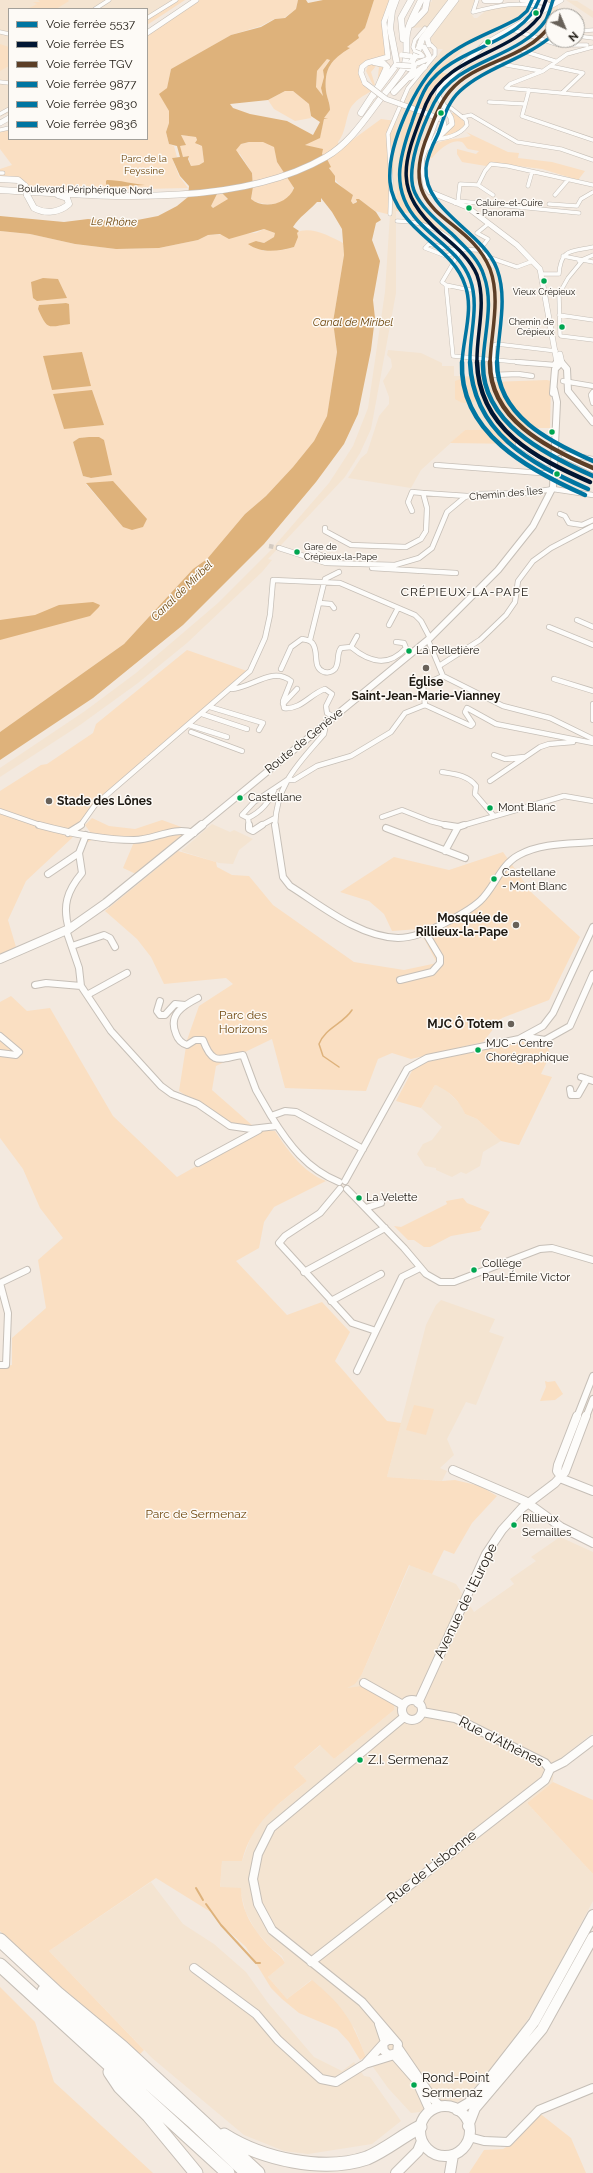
<!DOCTYPE html>
<html>
<head>
<meta charset="utf-8">
<style>
	body { margin:0 }
	#map { position:relative; width:593px; height:2173px; overflow:hidden; background:#f3e9df; font-family:Raleway,sans-serif }
	canvas { display:block }
	.legend { position:absolute; left:8px; top:8px; width:140px; height:132px; box-sizing:border-box; background:#fdfaf6; border:1px solid #a3a09a; margin:0; padding:5px 7px; list-style:none; font-size:12px; color:#1d1811 }
	.legend li { display:flex; align-items:center; gap:8px; height:20px }
	.legend b { width:20px; border:1px solid #a3a09a }
	.north { position:absolute; left:545px; top:8px; width:40px; height:40px; box-sizing:border-box; background:#fdfaf6; border:1px solid #a3a09a; border-radius:50%; rotate:136deg; font-size:11px; font-weight:700; line-height:16px; text-align:center; color:#1d1811 }
	.north::after { content:''; display:block; margin:auto; width:14px; height:18px; background:#686159; clip-path:polygon(50% 0,100% 100%,50% 72%,0 100%) }
</style>
</head>
<body>
<div id="map">
<canvas width="593" height="2173"></canvas>
<ul class="legend">
<li><b style="height:5px;background:#0075a1"></b>Voie ferrée 5537</li>
<li><b style="height:5px;background:#011633"></b>Voie ferrée ES</li>
<li><b style="height:5px;background:#5c3e26"></b>Voie ferrée TGV</li>
<li><b style="height:5px;background:#0075a1"></b>Voie ferrée 9877</li>
<li><b style="height:5px;background:#0075a1"></b>Voie ferrée 9830</li>
<li><b style="height:5px;background:#0075a1"></b>Voie ferrée 9836</li>
</ul>
<div class="north">N</div>
</div>
<script>
const context = document.querySelector('canvas').getContext('2d');
context.lineJoin = 'round';
function paint(path, color) { context.fillStyle = color; context.fill(path, 'evenodd'); }
function stroke(path, color, width, dash) { context.strokeStyle = color; context.lineWidth = width; context.lineCap = dash ? 'butt' : 'round'; context.setLineDash(dash || []); context.stroke(path); }
function drawText(font, color, halo, rows, align = 'center') {
  context.font = font + ' Raleway,sans-serif'; context.lineWidth = 3; context.setLineDash([]); context.textBaseline = 'middle'; context.strokeStyle = halo; context.fillStyle = color; for (const [text, x, y, turn = 0] of rows) {
    context.save(); context.translate(x, y); context.rotate((+turn || 0) * Math.PI / 180); context.textAlign = isNaN(turn) ? turn : align; if (halo) context.strokeText(text, 0, 0); context.fillText(text, 0, 0); context.restore();
  }
}
paint(new Path2D(`
	M0,0H177L147,18V9H9V113L0,117Z
	M432,0H448L428,27L411,28L428,1L432,2Z
	M457,0H475L470,12L474,18H477L488,9L505,3H521L523,0L538,3L524,14L509,22L511,23L466,47L439,72L449,74L434,89V98L441,89L469,62L473,63L484,58L490,62H484L483,66L480,67L467,71L443,92L436,104V117L425,147L418,158L417,183L414,185L424,205L429,207L436,219L463,236L461,238L472,246L473,248H462L453,238L415,221L413,214L410,212L396,211V293L371,429L360,453L345,477L268,559L272,560L262,572L187,643L138,683L80,725L0,777V768L85,711L136,673L218,603L270,551L329,483L353,446L368,408L385,292L396,121L406,96L443,49H436L430,42V39Z
	M544,0H556V4L558,3V10L553,16V24L543,23L541,21L547,17L549,8L553,6L552,1L549,3Z
	M566,0L577,1L593,11V18Z
	M467,251L478,252L491,267L496,269L499,277L501,288L492,358L491,382L496,398L520,428L535,442L551,452V461L521,444L506,429L465,430L421,470L411,488L348,478L361,458L367,453L379,416L389,404V397L383,381L392,367L391,359L387,355L388,350L421,353L442,363V366H454V376H480L478,357L479,289L466,257Z
	M557,455L593,473V480L557,465Z
	M212,824L230,832L234,830L253,839L239,850L233,864L219,863L181,851Z
	M435,1085L443,1087L463,1107L465,1114L477,1119L501,1141L483,1152L480,1166L466,1174L461,1172L452,1177L436,1170V1168L425,1166L417,1154L423,1144L432,1140L442,1127L421,1108Z
	M441,1300L495,1319L489,1332L504,1337L476,1405L466,1402L447,1439L454,1455L440,1468L447,1471L442,1481L387,1477L426,1325L436,1305Z
	M560,1537L593,1552V1733L559,1760L554,1761L553,1782L527,1803L593,1874V1901L537,2006L502,2057L476,2086L458,2102L440,2101L420,2112L411,2113L388,2088L366,2057L355,2029L311,1980L287,1999L268,1977L285,1963L282,1956L271,1948L256,1931L246,1913L240,1890L220,1888L222,1861H242L252,1834L265,1815L307,1781L294,1767L321,1745L334,1759L394,1710L345,1689L362,1674L410,1565L456,1584L474,1612L514,1584L510,1579L536,1561L531,1557Z
	M151,1882L183,1924L214,1944L246,1972L268,2003L314,2057L342,2071L354,2062L364,2076L370,2077L401,2121L372,2144L308,2154L284,2151L244,2135L152,2058L49,1951Z`), '#f4e4d1');
paint(new Path2D(`
	M38,0H68L69,1L56,9H27L37,4L33,2H40Z
	M177,0H185L147,25V18Z
	M197,0H298L296,9L284,18L274,19L261,26L231,35L171,69L167,88L160,94L169,111V123L166,132L169,144L174,146L177,157L172,158L179,176L188,188L97,190L27,187L24,181L18,179L0,178V169L12,165L0,149V131L9,129V139H147V34Z
	M374,0H391C380,23 384,32 387,56L373,61L359,69L372,91C364,95 354,101 350,109C345,120 346,132 338,142L340,149L381,119L396,121L391,215L375,211L359,199L353,204L351,201L353,195C348,192 342,187 338,183C330,175 330,162 322,154L321,149L311,148L305,145L320,136L324,119L327,118H324V115L330,110C330,103 327,98 326,91C324,68 331,60 350,48L347,47L359,38L358,35L365,28Z
	M0,44L9,47V66L0,71Z
	M466,47L439,72L449,74L433,89L435,98L430,112L409,105L435,71Z
	M327,59H330L323,70L324,77L321,88L323,96L316,87L317,71Z
	M372,64L385,65L377,85L379,67L376,66L371,72L375,85H373L366,71L368,66Z
	M285,91H293L309,104L311,118L295,121L274,109L268,100Z
	M408,109L429,115C423,132 413,149 410,167C402,204 444,231 469,250L462,248L453,238L415,221L413,214L396,211L401,132Z
	M452,113H455L463,119L465,125L460,131L440,138L453,119Z
	M466,132L508,152L519,153L518,158L552,162L585,171L578,180L542,169L493,163L486,166L462,162L457,154V149L476,154L479,151L468,149C465,147 465,144 462,142C451,138 438,151 432,158L426,157C435,136 453,141 471,136Z
	M181,135L196,137L198,145L202,146L204,162L199,165L191,166L188,156L183,157L179,146L185,145Z
	M254,141L266,142L274,146L277,162L293,186C295,206 262,208 251,199L253,187L252,173L240,154L236,153V148L241,144Z
	M218,192H221L228,200L213,208L211,206Z
	M264,229L275,233L274,237L264,243L256,241L263,251L283,250L294,247L296,233C310,225 331,237 343,243L344,255L333,322L337,352L327,416L314,441L293,467L266,496L245,514L207,559L193,569L124,644L0,732V231L30,234L75,244L116,249L159,248L198,240L208,235L256,233ZM65,303L70,324L39,305ZM99,437L112,475L91,478L83,476L73,442L79,438ZM113,481L123,527L86,484Z
	M466,377L476,379L479,382V399C471,404 464,405 455,399V381Z
	M547,380L551,381L550,428H520L497,398L491,382Z
	M502,429L505,431L506,429L521,444L450,443L465,430Z
	M187,650L247,671L148,756H145L147,758L88,811L72,838L26,881L8,920L16,947L0,954V791L41,765L47,764L93,733L96,724Z
	M92,818L109,826L135,829L162,820L184,828L182,832L185,836L136,874L123,868L134,842L94,839L84,844L90,832L85,825Z
	M178,851L216,862L217,867L232,875L249,876L273,905L354,962L404,970L437,963L419,929L392,931L384,914L369,901L340,892L394,857L449,870L503,852L532,893L580,937L549,1000L502,1018L483,1042L411,1059L392,1053L378,1059L366,1091L285,1088L272,1039L216,1066L212,1090L253,1126C224,1127 202,1106 179,1091L187,1040L199,1006L233,984L226,978L164,984L151,957L137,939L105,911Z
	M11,996L27,1011L50,1008L113,1116L177,1177L259,1131H275C289,1152 303,1172 326,1181L274,1207L264,1222L259,1248L236,1261L287,1315L322,1302L350,1332L335,1361L387,1421L401,1423L387,1477L442,1481L455,1480L480,1486L497,1496L472,1523L454,1554L444,1550L432,1574L409,1565L362,1674L355,1684L347,1688L362,1686L394,1704V1710L334,1759L320,1745L294,1767L307,1781C277,1805 252,1822 242,1861H222L220,1887L241,1888C241,1911 254,1931 270,1947C275,1953 281,1955 285,1963L268,1977L287,1999L312,1980C343,2006 351,2018 366,2057L360,2060L349,2042L337,2029L299,2013L282,1999L271,1988L246,1947L223,1926L214,1914L156,1878L49,1951L144,2050L138,2056L24,1955L0,1931V1367L12,1365V1338L46,1308L38,1260L63,1238L40,1208L23,1169L0,1138V1002Z
	M530,1039L547,1043L550,1055L541,1074L552,1077L519,1145L501,1141L477,1119L465,1114C461,1102 447,1089 435,1085L421,1108L396,1101L413,1069L422,1063Z
	M463,1198L467,1203L490,1212L480,1228L482,1229L479,1231L451,1236L430,1247H424L414,1240H408L394,1226L401,1227L447,1204L446,1201Z
	M545,1381L548,1382L555,1381L563,1394L555,1400L540,1401L546,1387Z
	M414,1405L434,1409L426,1435L406,1430Z
	M553,1782L593,1800V1874L527,1803Z
	M0,1987L35,2022L54,2082L153,2173H0Z
	M538,2112L571,2138L586,2173H469L484,2150L503,2149L515,2142Z`), '#fadfc2');
paint(new Path2D(`
	M298,0H306L308,3L323,0H374L365,28L358,35L359,38L347,47L350,48C331,60 324,68 326,91C327,98 330,103 330,110L324,118L328,119H324L320,138L305,145L323,149L322,154L327,159L331,167L329,168L335,176V182L353,195L351,201L353,204L357,202L356,199H359L376,212L381,220L376,223L372,240L380,261L373,300L375,318L371,350L358,414L344,444L316,482L264,544L183,625L93,698L0,760V732L124,644L193,569L207,559L245,514L266,496L293,467L314,441L327,416L337,352L333,322L344,255L342,229L332,212L321,198V202H317C309,211 299,217 293,227L299,231L297,233L298,237L294,247C279,251 262,254 248,244L256,241L264,243L274,237L275,233L264,229L229,239L220,234L208,235L198,240L159,248L116,249L75,244L30,234L0,231V216L64,222L88,219L127,222L158,216L177,206L188,197L189,186L180,176L172,158L180,157L177,146L169,144L166,132L169,123V111L159,94L167,88L171,69L231,35L261,27L275,19L285,18L296,9ZM327,59L330,60L323,70L324,77L321,88L323,96L316,87L317,71ZM285,91H293L309,104L311,116L320,122L313,135L287,121L250,114L233,108L230,104L268,100ZM181,135L196,137L197,140L195,143L202,146L204,162L199,165L191,166L188,159L189,156L183,157L180,146L186,145ZM249,142H263L274,147L277,162L294,188C288,204 264,210 251,199L253,187L252,173L236,150L241,144ZM218,192H221L228,199L213,208L211,206Z
	M107,180C121,180 132,184 145,185L106,187V181Z
	M43,278L58,279L67,298L37,301L33,298L31,282Z
	M66,303L69,304L70,324C47,327 48,331 38,309L39,305Z
	M82,352L91,386L52,390L43,356Z
	M92,390L104,425L64,429L53,394Z
	M89,437H99L104,440L112,475L91,478L83,476L73,442L79,438Z
	M113,481L147,519L143,527L132,530L123,527L86,483Z
	M93,602L100,605L99,607L90,616L0,640V620L35,615L59,605Z`), '#deb27b');
stroke(new Path2D(`
	M339,1067L323,1056L319,1044C325,1028 343,1024 352,1010`), '#deb27b', 1.5);
stroke(new Path2D(`
	M196,1888L203,1900
	M206,1904L221,1925L256,1963H260`), '#deb27b', 2);
stroke(new Path2D(`
	M269,546L279,548`), '#d3cac0', 4.5, [4.5, 2.5]);
const minorFar3 = new Path2D(`
	M477,0L473,12C496,6 520,0 543,8
	M95,9L109,0
	M147,18L176,0
	M510,29L559,45H587
	M577,31L593,30
	M0,32L9,34
	M577,36L593,38
	M593,47L567,54L543,71L510,84L506,88L593,96
	M520,50L555,61
	M415,51L413,47L415,40L425,28
	M415,57L423,56L420,53
	M495,63L541,71
	M550,66L583,73L562,93
	M0,82L9,83
	M529,90L522,116L593,140
	M489,102L525,104
	M0,114L9,109
	M462,117L471,115L517,142L561,149L593,160
	M0,130L9,128
	M436,135L434,139C446,139 460,135 467,125L466,120L451,108L442,106
	M0,173H3
	M478,185L493,195
	M528,186L532,172
	M555,195L567,181
	M458,201L579,213
	M455,203L458,201L460,184L478,185L485,171L491,164L508,166L593,185
	M549,204L577,206L581,199L593,192
	M390,214L391,181L388,134L408,88L435,55V49L431,45
	M397,221C424,221 444,231 463,250
	M461,250L442,282L446,285L453,356L528,363
	M461,250L446,256L425,248L429,244L450,249L478,250L488,257L517,267L533,261
	M479,251L488,239L477,233L488,224
	M563,256L593,262
	M579,261L593,255
	M542,274H559C561,248 571,252 593,247
	M446,285L470,290
	M559,315L593,320
	M560,335L559,294L568,278L582,261
	M561,336L593,340
	M493,360L494,345L497,344L556,351
	M494,363V360`);
const minorFar2 = new Path2D(`
	M494,362L493,375L518,374L532,376
	M517,362L555,365
	M563,381L593,386
	M593,392L591,395L593,403
	M518,444L547,463L554,464
	M555,452L593,459
	M564,456L593,470
	M436,465L554,474
	M412,511L408,502L412,492L423,493
	M560,514L565,516L569,523L582,525L593,520
	M325,528V531L351,545L406,547L421,539L426,531L427,508L423,493L467,496
	M279,548L326,563L395,565L419,558L432,548L447,512L465,497L475,494L528,493L553,489L593,495
	M311,550L331,561
	M372,568L456,573
	M320,603L331,604L334,608
	M577,620L593,627
	M389,625L398,608
	M549,627L593,645
	M310,640L325,579L339,572
	M428,640L443,676L503,706L550,718L593,739
	M351,647L357,636
	M439,666L480,640L506,615L515,602L518,581L533,561L551,548L593,526
	M281,669L291,647L302,639C306,640 311,640 313,644C319,653 312,668 324,672C328,673 332,672 335,669C340,662 336,654 341,648L351,647C369,662 388,668 406,648L404,643L396,642
	M554,679L593,691
	M231,689C252,688 272,666 291,681L283,701L284,708C301,710 310,694 325,689L332,694L326,706L327,713L334,717
	M283,704L297,689
	M593,704V720
	M425,705L471,726L473,724L465,712L467,708L496,724L593,743
	M425,705L423,685L443,676
	M210,707L263,723L259,730
	M202,714L247,729
	M189,725L227,737
	M191,732L242,751
	M494,755L505,759L524,757
	M442,772C454,774 468,775 476,786L475,794L493,815
	M287,780H294L317,766L351,756L391,732L405,713L425,705
	M490,781L540,747L549,744L573,742
	M275,788C270,801 261,812 248,818L242,815L254,802L287,780
	M0,811L43,826
	M382,817L402,810L430,821L450,826
	M248,818L249,826
	M80,826L95,805L250,671L265,638L270,615L273,580L340,583L415,615L421,621L430,638
	M260,826L275,818
	M275,826C276,784 299,763 324,734L325,729L322,727
	M461,826L564,796L593,801`);
const minorFar1 = new Path2D(`
	M39,825C69,833 102,840 134,840C155,840 172,826 194,833
	M249,825V829L253,831L262,825
	M275,825L283,877L290,886C322,906 359,937 398,938C413,938 428,931 441,925C455,918 469,911 480,901C495,887 500,865 519,855C541,843 568,844 593,842
	M445,825L458,827
	M386,828L465,858
	M68,833L81,825
	M445,851L458,827L464,825
	M48,874L79,853
	M69,929C62,906 67,891 82,873L79,853L86,835
	M66,930L79,968L81,986L111,1031L161,1086L172,1094L198,1104L230,1126L251,1129L277,1126
	M72,946L104,935L110,938L115,947
	M400,980L432,972L440,963V957L425,932
	M35,985L46,983L81,986
	M87,995L127,973
	M198,998C182,1006 168,1015 176,1034C178,1040 181,1043 187,1045L195,1040H203C213,1067 220,1058 243,1055L256,1090L271,1116L285,1111L296,1112L363,1149
	M160,1001L157,1011L160,1015H165L175,1004L185,1005
	M0,1036L19,1052L16,1055L0,1053
	M527,1037L545,1040L570,1026L593,974
	M581,1077L593,1081
	M570,1089L571,1095H578L587,1079
	M271,1116C289,1145 307,1169 339,1182
	M198,1163L259,1130
	M345,1181L407,1069L427,1058L519,1039L543,1026L553,1013L593,927
	M340,1189L320,1213L285,1236L279,1243L352,1323L376,1331L402,1277L420,1268
	M347,1189L404,1248L426,1274L440,1282H454L540,1249L552,1248L593,1260
	M366,1208L381,1203
	M304,1272L385,1228
	M0,1283L8,1313L6,1365H0
	M0,1283L27,1270
	M331,1301L381,1274
	M357,1371L376,1331
	M577,1417L593,1376
	M586,1417L593,1399`);
const minor = new Path2D(`
	M453,1470L525,1501L561,1527L593,1543
	M560,1475L557,1471L558,1465L577,1416
	M560,1478L593,1491
	M364,1683L403,1705
	M402 1710a10 10 0 1 1 20 0a10 10 0 1 1-20 0Z
	M418,1703L486,1554L502,1530L522,1508L555,1483L565,1472L586,1416
	M422,1712L455,1718L545,1763L550,1769L564,1762L593,1740
	M311,1962L545,1780L550,1769
	M194,1968L256,2014L278,2040L321,2079L336,2082L365,2064L383,2044
	M379,2024L385,2042
	M393,2040H388L383,2044L384,2051L389,2055L397,2053L398,2044L362,2002L272,1930L258,1904L253,1879L258,1854L271,1828L404,1717
	M399,2049L434,2100L441,2107
	M394,2055L416,2080L430,2111
	M365,2064L391,2056
	M469,2137L484,2141L508,2142L539,2110L593,2088`);
const majorFar3 = new Path2D(`
	M522,0L542,2L550,6
	M147,33L196,0
	M429,45L427,38L456,0
	M424,47L429,56
	M418,63L428,59L429,56
	M365,83L361,73L362,67L367,63L388,57L384,22L392,0
	M417,110L443,120L444,125L438,133
	M0,123L9,118
	M427,148L452,124L451,118L438,96L440,87L485,44L561,0
	M422,165L426,187L430,192L467,207L517,245L540,269L557,363
	M421,171L422,158L436,120
	M560,354L562,363`);
const majorFar2 = new Path2D(`
	M561,362L567,369L568,391L593,422
	M553,393L555,369L558,366L555,365L557,362
	M201,826L430,638L498,570L533,526L553,487L557,402L554,389`);
const majorFar1 = new Path2D(`
	M0,959L69,929L106,903L202,825`);
const major = new Path2D(`
	M420 2131a25 25 0 1 1 50 0a25 25 0 1 1-50 0Z
	M457,2110L469,2103L485,2085L534,2022L593,1915
	M468,2126L475,2108L542,2029L593,1937
	M396,2173L418,2151L422,2141
	M450,2173L453,2155`);
const highwayFar1 = new Path2D(`
	M485,0H500
	M412,24L425,10L427,0
	M403,39L401,18L411,0
	M408,68L418,51L422,39L452,0
	M410,77L424,67
	M394,92L412,73L414,65
	M373,96L397,64L390,28L392,11L396,0
	M361,113L378,87L387,67L384,64L374,62
	M0,179L18,180L25,186
	M0,190C100,196 236,209 326,157C350,143 365,119 381,98C389,88 397,79 403,69C409,57 405,46 407,33C409,22 416,11 421,0
	M27,195L34,208C45,214 59,213 69,204L67,198L58,195`);
const highway = new Path2D(`
	M0,1940L57,1993L122,2047L258,2173
	M0,1965L228,2173
	M44,1991L192,2121L247,2173
	M110,2072L120,2087L149,2116L196,2173
	M224,2135C262,2159 323,2173 367,2158C386,2150 402,2136 420,2127`);
stroke(minorFar3, '#c6bfb7', 4.5);
stroke(minorFar2, '#c6bfb7', 6);
stroke(minorFar1, '#c6bfb7', 8);
stroke(minor, '#c6bfb7', 10);
stroke(majorFar3, '#c6bfb7', 6);
stroke(majorFar2, '#c6bfb7', 8);
stroke(majorFar1, '#c6bfb7', 10);
stroke(major, '#c6bfb7', 12);
stroke(highwayFar1, '#c6bfb7', 7);
stroke(highway, '#c6bfb7', 15);
stroke(minorFar3, '#fdfcfa', 3.5);
stroke(minorFar2, '#fdfcfa', 4.5);
stroke(minorFar1, '#fdfcfa', 6);
stroke(minor, '#fdfcfa', 8);
stroke(majorFar3, '#fdfcfa', 5);
stroke(majorFar2, '#fdfcfa', 6);
stroke(majorFar1, '#fdfcfa', 8);
stroke(major, '#fdfcfa', 10);
stroke(highwayFar1, '#fdfcfa', 6);
stroke(highway, '#fdfcfa', 13);
const minorBridge = new Path2D(`
	M415,51L420,53`);
const majorBridge = new Path2D(`
	M402,55L410,56
	M396,65L411,66
	M365,83L386,99L417,110
	M436,120L440,115`);
const highwayBridge = new Path2D(`
	M25,186L27,195`);
stroke(minorBridge, '#c6bfb7', 4.5, []);
stroke(majorBridge, '#c6bfb7', 6, []);
stroke(highwayBridge, '#c6bfb7', 7, []);
stroke(minorBridge, '#fdfcfa', 3.5);
stroke(majorBridge, '#fdfcfa', 5);
stroke(highwayBridge, '#fdfcfa', 6);
stroke(new Path2D(`
	M483,363C484,334 494,304 484,276C479,259 465,247 453,235C439,222 423,210 415,193C404,170 423,125 434,103C457,58 518,60 546,20C549,14 551,6 553,0`), '#0075a1', 3.5);
stroke(new Path2D(`
	M483,362C481,423 546,455 593,476`), '#0075a1', 4.5);
stroke(new Path2D(`
	M477,363C476,334 487,304 477,275C470,258 455,246 441,234C390,189 404,161 426,104C447,55 508,56 539,17C542,12 544,5 546,0`), '#011633', 3.5);
stroke(new Path2D(`
	M477,362C479,429 535,458 590,482`), '#011633', 4.5);
stroke(new Path2D(`
	M490,363C491,332 501,299 490,269C468,214 398,219 425,142C432,125 438,105 450,91C469,68 502,62 526,47C537,41 545,32 553,23`), '#5c3e26', 3.5);
stroke(new Path2D(`
	M490,362C489,419 547,448 593,468`), '#5c3e26', 4.5);
stroke(new Path2D(`
	M470,363C469,335 480,306 470,279C461,254 435,240 418,221C390,190 399,158 412,122C416,110 420,97 427,86C455,45 522,46 539,0`), '#0075a1', 3.5);
stroke(new Path2D(`
	M470,362C473,433 530,463 588,489`), '#0075a1', 4.5);
stroke(new Path2D(`
	M497,363C498,332 508,299 497,269C483,231 423,211 426,168C427,156 433,144 438,134C444,118 447,103 460,91C486,67 524,60 553,35`), '#0075a1', 3.5);
stroke(new Path2D(`
	M497,362C497,416 550,442 593,461`), '#0075a1', 4.5);
stroke(new Path2D(`
	M462,363C463,338 474,309 465,285C455,254 422,240 404,215C397,206 391,194 390,182C387,146 415,83 442,60C464,41 494,32 519,18L527,11L532,0`), '#0075a1', 3.5);
stroke(new Path2D(`
	M462,362C459,433 529,470 585,495`), '#0075a1', 4.5);
for (const [x, y, r, color] of [
	[536,13,3.5,"#00a651"],
	[488,42,3.5,"#00a651"],
	[441,113,3.5,"#00a651"],
	[469,208,3.5,"#00a651"],
	[544,281,3.5,"#00a651"],
	[562,327,3.5,"#00a651"],
	[552,432,3.5,"#00a651"],
	[557,474,3.5,"#00a651"],
	[297,552,3.5,"#00a651"],
	[409,651,3.5,"#00a651"],
	[426,668,4,"#686159"],
	[240,798,3.5,"#00a651"],
	[49,801,4,"#686159"],
	[490,808,3.5,"#00a651"],
	[494,879,3.5,"#00a651"],
	[516,925,4,"#686159"],
	[511,1024,4,"#686159"],
	[478,1050,3.5,"#00a651"],
	[359,1198,3.5,"#00a651"],
	[474,1270,3.5,"#00a651"],
	[514,1525,3.5,"#00a651"],
	[360,1760,3.5,"#00a651"],
	[414,2085,3.5,"#00a651"]
]) { const dot = new Path2D(); dot.arc(x, y, r, 0, 2 * Math.PI); context.fillStyle = color; context.fill(dot); stroke(dot, '#fdfaf6', 1.5); }
drawText('9px', '#1d1811', '#fdfaf6', [
	["Caluire-et-Cuire",476,203],
	["- Panorama",476,213],
	["Vieux Crépieux",544,292,"center"],
	["Chemin de",554,322,"right"],
	["Crépieux",554,332,"right"],
	["Gare de",304,547],
	["Crépieux-la-Pape",304,557]
], 'left');
drawText('10px', '#6f470d', '#fdfaf6', [
	["Parc de la",144,159],
	["Feyssine",144,171]
]);
drawText('10px', '#1d1811', '#fdfaf6', [
	["Boulevard Périphérique Nord",85,190,1],
	["Chemin des Îles",506,494,-5]
]);
drawText('italic 11px', '#6d450a', '#fdfaf6', [
	["Le Rhône",114,222,1],
	["Canal de Miribel",353,323],
	["Canal de Miribel",182,591,-44]
]);
drawText('11px', '#1d1811', '#fdfaf6', [
	["La Pelletière",416,651],
	["Castellane",248,798],
	["Mont Blanc",498,808],
	["Castellane",502,873],
	["- Mont Blanc",502,887],
	["MJC - Centre",486,1044],
	["Chorégraphique",486,1058],
	["La Velette",366,1198],
	["Collège",482,1264],
	["Paul-Émile Victor",482,1278],
	["Rillieux",522,1519],
	["Semailles",522,1533]
], 'left');
context.letterSpacing = '1px';
drawText('12px', '#1d1811', '#fdfaf6', [
	["CRÉPIEUX-LA-PAPE",465,592]
]);
context.letterSpacing = '0px';
drawText('bold 12px', '#1d1811', '#fdfaf6', [
	["Église",426,682,"center"],
	["Saint-Jean-Marie-Vianney",426,696,"center"],
	["Stade des Lônes",57,801,"left"],
	["Mosquée de",508,918],
	["Rillieux-la-Pape",508,932],
	["MJC Ô Totem",503,1024]
], 'right');
drawText('12px', '#1d1811', '#fdfaf6', [
	["Route de Genève",304,741,-39]
]);
drawText('12px', '#6f470d', '#fdfaf6', [
	["Parc des",243,1015],
	["Horizons",243,1029],
	["Parc de Sermenaz",196,1514]
]);
drawText('13px', '#1d1811', '#fdfaf6', [
	["Z.I. Sermenaz",368,1760],
	["Rond-Point",422,2078],
	["Sermenaz",422,2093]
], 'left');
drawText('14px', '#1d1811', '#fdfaf6', [
	["Avenue de l'Europe",466,1601,-64],
	["Rue d'Athènes",501,1742,27],
	["Rue de Lisbonne",432,1867,-38]
]);
</script>
</body>
</html>
